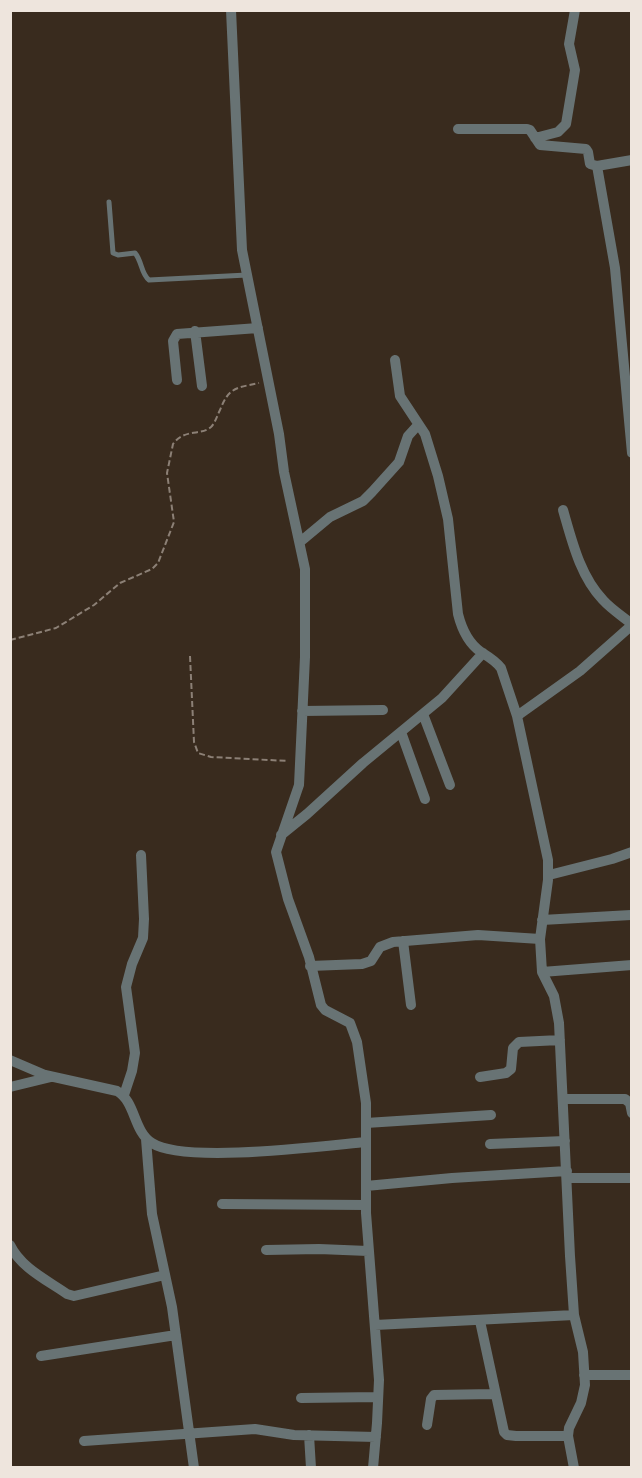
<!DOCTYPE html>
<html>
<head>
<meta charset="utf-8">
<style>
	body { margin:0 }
	#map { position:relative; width:642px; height:1478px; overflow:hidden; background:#392b1e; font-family:Montserrat,sans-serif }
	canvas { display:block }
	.frame { position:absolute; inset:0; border:12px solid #eee5dd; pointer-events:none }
</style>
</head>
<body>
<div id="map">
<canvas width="642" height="1478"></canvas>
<div class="frame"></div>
</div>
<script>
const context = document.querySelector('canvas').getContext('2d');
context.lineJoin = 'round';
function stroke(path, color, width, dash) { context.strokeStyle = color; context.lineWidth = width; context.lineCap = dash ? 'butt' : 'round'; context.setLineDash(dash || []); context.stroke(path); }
stroke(new Path2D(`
	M10,640L56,628L94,605L120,583L152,569L158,563L174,522L167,473L173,444C185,428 201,436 211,427C215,423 217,416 220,410C229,387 236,388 259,383
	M190,656L194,742L198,753L211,757L288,761`), '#8c8076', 2, [6, 3]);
stroke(new Path2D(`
	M109,202L113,253L118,255L135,253C142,261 141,274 149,280L247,275`), '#687374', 5);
stroke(new Path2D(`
	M231,10L242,250L279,434L284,472L305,569V657L299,785L276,852L288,899L309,957L321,1005L325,1010L350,1023L357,1042L366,1103V1213L379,1380L377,1423L373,1468
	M458,129H527L530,130L540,145L586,149L588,152L590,164L597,166L615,268L632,453
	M535,138L558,132L566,124L575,70L569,44L575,10
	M597,166L632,160
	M195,331L202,386
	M395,360L400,396L425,434L438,476L448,519L458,614C462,630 468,643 481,652C489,657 496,661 501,668L517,716
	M177,380L173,341L177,334L258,328
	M563,510C572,541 580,576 603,600C611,609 622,616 632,624
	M300,542L330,517L363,501L372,492L399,462L408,436L418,425
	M302,711L383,710
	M423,714L450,785
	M401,732L425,799
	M281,835L307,814L363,763L442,698L483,653
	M549,875L612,859L632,852
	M542,920L631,915
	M403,941L411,1005
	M310,966L362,964L371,961L380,947L393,942L478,935L540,939
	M542,972L632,965
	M10,1060L45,1075L117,1091C136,1102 133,1131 152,1143C184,1164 323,1146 366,1142
	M480,1077L506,1073L511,1069L513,1048L519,1042L560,1040
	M10,1087L51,1077
	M124,1095L132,1071L135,1053L126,987L132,964L143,938L144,919L141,855
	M564,1099H625L630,1103L632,1113
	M366,1123L491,1115
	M146,1139L152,1214L172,1307L194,1468
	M490,1144L565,1141
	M567,1178H632
	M366,1186L452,1178L567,1171
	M222,1204L366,1205
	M10,1245C21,1268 47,1280 67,1294L74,1296L165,1275
	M266,1250L319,1249L368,1251
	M480,1321L504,1432L507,1435L516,1436H568
	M375,1325L574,1315
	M41,1356L176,1335
	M584,1375H632
	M301,1398L378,1397
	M427,1425L431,1399L434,1395L494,1394
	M309,1435L311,1468
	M84,1441L255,1429L294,1435L376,1437
	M574,1468L568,1436L569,1428L581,1403L585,1385L583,1352L574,1315L570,1256L559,1023L554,996L542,972L540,939L548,880V860L517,716L580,671L632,625`), '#687374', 10);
</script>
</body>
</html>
